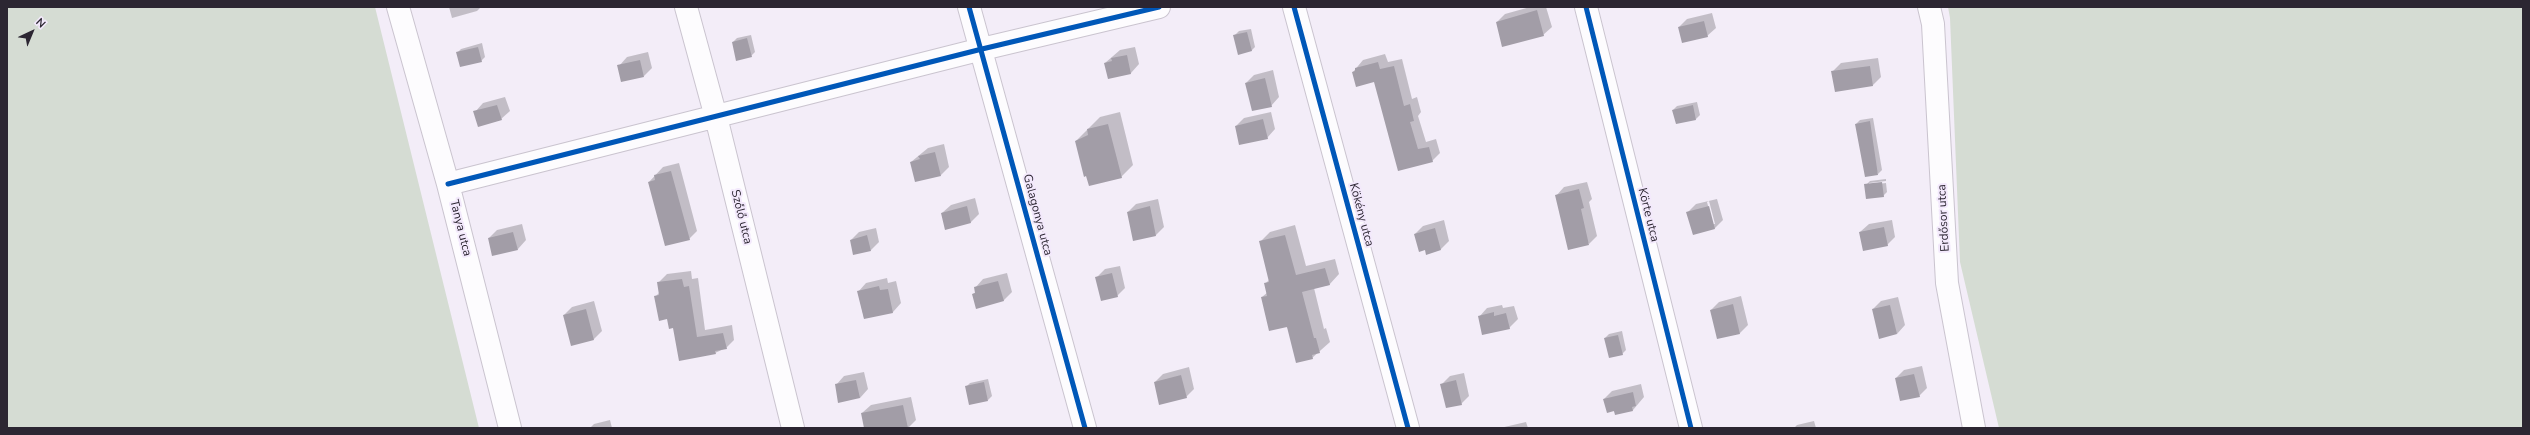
<!DOCTYPE html>
<html>
<head>
<meta charset="utf-8">
<style>
	body { margin:0 }
	#map { position:relative; width:2530px; height:435px; overflow:hidden; background:#f3edf8; font-family:"Nunito Sans",sans-serif }
	canvas { display:block }
	.frame { position:absolute; inset:0; border:8px solid #2c2632; pointer-events:none }
	.north { position:absolute; left:12px; top:12px; width:40px; height:40px; -webkit-text-stroke:3px #f3e9fc; paint-order:stroke; rotate:44deg; font-size:11px; font-weight:700; line-height:16px; text-align:center; color:#2c2632 }
	.north::after { content:''; display:block; margin:auto; width:14px; height:18px; background:#2c2632; clip-path:polygon(50% 0,100% 100%,50% 72%,0 100%) }
</style>
</head>
<body>
<div id="map">
<canvas width="2530" height="435"></canvas>
<div class="frame"></div>
<div class="north">N</div>
</div>
<script>
const context = document.querySelector('canvas').getContext('2d');
context.lineJoin = 'round';
function paint(path, color) { context.fillStyle = color; context.fill(path, 'evenodd'); }
function stroke(path, color, width, dash) { context.strokeStyle = color; context.lineWidth = width; context.lineCap = dash ? 'butt' : 'round'; context.setLineDash(dash || []); context.stroke(path); }
function drawText(font, color, halo, rows, align = 'center') {
  context.font = font + ' "Nunito Sans",sans-serif'; context.lineWidth = 4; context.setLineDash([]); context.textBaseline = 'middle'; context.strokeStyle = halo; context.fillStyle = color; for (const [text, x, y, turn = 0] of rows) {
    context.save(); context.translate(x, y); context.rotate((+turn || 0) * Math.PI / 180); context.textAlign = isNaN(turn) ? turn : align; if (halo) context.strokeText(text, 0, 0); context.fillText(text, 0, 0); context.restore();
  }
}
paint(new Path2D(`
	M7,7H375L479,428H7Z
	M1948,7H2523V428H1999L1960,262L1950,18Z`), '#d5dcd3');
paint(new Path2D(`
	M449,7H481L477,11L452,18Z
	M1530,7H1546L1552,27L1543,35L1497,22L1505,14Z
	M1712,13L1716,28L1707,36L1679,27L1687,19Z
	M1251,29L1255,47L1251,51L1235,35L1239,31Z
	M751,35L755,52L751,56L733,42L737,38Z
	M482,43L485,57L481,61L457,53L461,49Z
	M1135,47L1139,64L1131,73L1109,77L1105,63L1120,50Z
	M648,52L652,68L644,76L619,66L627,57Z
	M1385,54L1388,62L1402,59L1412,99L1417,97L1421,112L1418,116L1426,142L1436,139L1440,153L1432,161L1399,170L1375,81L1353,72L1363,60Z
	M1878,58L1881,77L1873,85L1832,72L1841,63Z
	M1273,70L1279,97L1271,106L1246,83L1254,75Z
	M505,97L510,111L501,119L475,112L483,103Z
	M1697,102L1700,115L1696,119L1677,123L1673,110L1677,106Z
	M1120,112L1133,165L1121,177L1076,141L1100,117Z
	M1271,112L1275,129L1267,138L1236,126L1244,118Z
	M1873,118L1882,170L1878,174L1856,124L1860,120Z
	M944,144L949,167L941,175L911,162L928,148Z
	M679,163L697,231L689,239L649,182L663,167Z
	M1886,179V181L1869,183V185L1886,183L1887,192L1883,196L1866,185L1870,181Z
	M1587,182L1592,199L1589,202L1597,236L1589,244L1556,196L1564,187Z
	M975,198L979,214L971,222L946,229L942,213L951,205Z
	M1158,199L1164,227L1156,235L1134,240L1128,212L1136,204Z
	M1717,199L1723,220L1715,228L1693,234L1688,212L1696,204ZM1709,201L1715,224H1713L1707,202Z
	M1444,220L1449,241L1441,249H1425L1415,234L1423,226Z
	M1892,220L1895,237L1887,245L1860,232L1869,224Z
	M522,224L526,240L518,249L489,238L497,230Z
	M1295,225L1306,266L1335,259L1339,274L1329,285L1314,288L1324,329L1326,328L1330,342L1312,358L1262,297L1268,292L1265,284L1270,279L1260,242L1270,232Z
	M876,228L879,242L871,250L851,240L859,232Z
	M1120,266L1125,288L1117,296L1096,278L1105,269Z
	M691,271L692,279L698,278L705,330L732,325L734,340L726,348L715,353L674,327L655,297L660,292L658,283L667,274Z
	M1007,273L1012,292L1003,301L973,294L976,292L975,288L983,279Z
	M887,278L888,283L896,281L901,303L893,312L864,318L858,292L866,283Z
	M1741,296L1748,325L1740,333L1718,338L1711,310L1719,302Z
	M1898,297L1905,325L1897,334L1873,309L1881,301Z
	M594,301L602,331L594,339L572,345L564,315L572,307Z
	M1502,305L1503,308L1514,306L1518,319L1509,328L1479,317L1487,308Z
	M1622,331L1626,350L1622,354L1605,338L1609,334Z
	M1922,366L1927,388L1919,396L1896,378L1904,370Z
	M1189,367L1194,389L1186,397L1155,382L1163,374Z
	M864,372L868,389L860,398L836,385L844,376Z
	M1464,373L1469,396L1461,404L1442,384L1450,376Z
	M988,379L992,396L988,400L966,387L970,383Z
	M1641,384L1644,397L1633,410L1616,414L1604,399L1612,391Z
	M911,397L916,420L908,428H865L862,413L871,405Z
	M610,420L612,428H590L594,424Z
	M1814,421L1816,428H1794L1797,425Z
	M1526,422L1528,428H1499H1500Z`), '#0003');
paint(new Path2D(`
	M1537,10L1544,36L1502,47L1496,22Z
	M1704,21L1708,37L1682,43L1678,27Z
	M1247,32L1252,51L1238,55L1233,35Z
	M747,38L752,57L736,61L732,42Z
	M478,47L482,62L460,67L456,52Z
	M1127,55L1131,74L1108,79L1104,63L1112,61L1111,58Z
	M640,60L644,77L621,82L617,65Z
	M1378,62L1380,69L1394,66L1404,106L1410,104L1414,121L1410,122L1418,149L1429,147L1433,162L1398,171L1374,82L1356,87L1352,72L1355,71V68Z
	M1870,66L1873,86L1835,92L1831,71Z
	M1265,78L1272,107L1252,111L1245,83Z
	M497,105L502,120L478,127L473,111Z
	M1693,105L1696,120L1676,124L1672,110Z
	M1263,119L1268,139L1239,145L1235,126Z
	M1870,121L1878,175L1865,177L1855,124Z
	M1108,124L1122,178L1089,186L1086,176L1084,177L1075,141L1088,135L1087,129Z
	M935,152L941,176L915,182L910,162L920,159L918,156Z
	M671,171L690,240L665,246L648,182L655,180L654,175Z
	M1882,182L1884,197L1866,199L1864,184Z
	M1579,189L1584,208L1581,209L1589,245L1568,250L1555,195Z
	M967,206L971,223L945,230L941,213Z
	M1150,206L1156,236L1133,241L1127,212Z
	M1709,206L1715,229L1693,235L1686,212Z
	M1884,227L1888,246L1863,251L1859,232Z
	M1435,228L1441,250L1426,255L1425,250L1419,252L1414,234Z
	M513,232L518,250L492,256L488,238Z
	M867,235L871,251L853,255L850,240Z
	M1285,235L1296,275L1325,268L1330,285L1302,292L1314,338H1316L1320,353L1312,355L1313,359L1296,363L1287,327L1269,331L1261,297L1267,296L1264,283L1269,282L1259,241Z
	M1112,273L1118,297L1101,301L1095,277Z
	M682,279L684,287L689,286L697,337L723,333L727,349L715,351L716,354L679,361L673,328L669,329L667,319L659,321L654,296L659,295L657,282Z
	M998,281L1004,301L976,309L972,294L975,293L974,287Z
	M879,286L880,290L888,289L893,313L864,319L857,291Z
	M1733,304L1740,334L1717,339L1710,310Z
	M1890,305L1897,334L1879,339L1872,309Z
	M586,309L594,340L571,346L563,315Z
	M1494,312V316L1506,313L1510,329L1482,335L1478,316Z
	M1618,335L1623,355L1609,358L1604,338Z
	M1914,374L1920,397L1900,401L1895,378Z
	M1181,375L1187,398L1159,405L1154,382Z
	M856,380L860,398L838,403L835,384Z
	M1456,380L1462,405L1446,408L1440,384Z
	M984,382L988,401L969,405L965,386Z
	M1633,392L1636,406L1632,407L1633,411L1615,415L1614,411L1607,413L1603,399Z
	M903,405L908,428H864L861,413Z`), '#a29da7');
const minor = new Path2D(`
	M398,7L448,184L510,428
	M686,7L716,117L793,428
	M969,7L1085,428
	M1294,7L1408,428
	M1586,7L1691,428
	M1929,7L1933,24L1947,283L1974,428
	M448,184L982,49L1159,7`);
stroke(minor, '#cac4cf', 24);
stroke(minor, '#fdfcfe', 22);
stroke(new Path2D(`
	M969,7L1085,428
	M1294,7L1408,428
	M1586,7L1691,428
	M448,184L982,49L1159,7`), '#0057b8', 5);
drawText('12px', '#2c2632', '#f3e9fc', [
	["Galagonya utca",1037,215,75],
	["Kökény utca",1361,215,75],
	["Körte utca",1648,215,76],
	["Szőlő utca",741,217,76],
	["Erdősor utca",1944,218,-93],
	["Tanya utca",460,228,76]
]);
</script>
</body>
</html>
